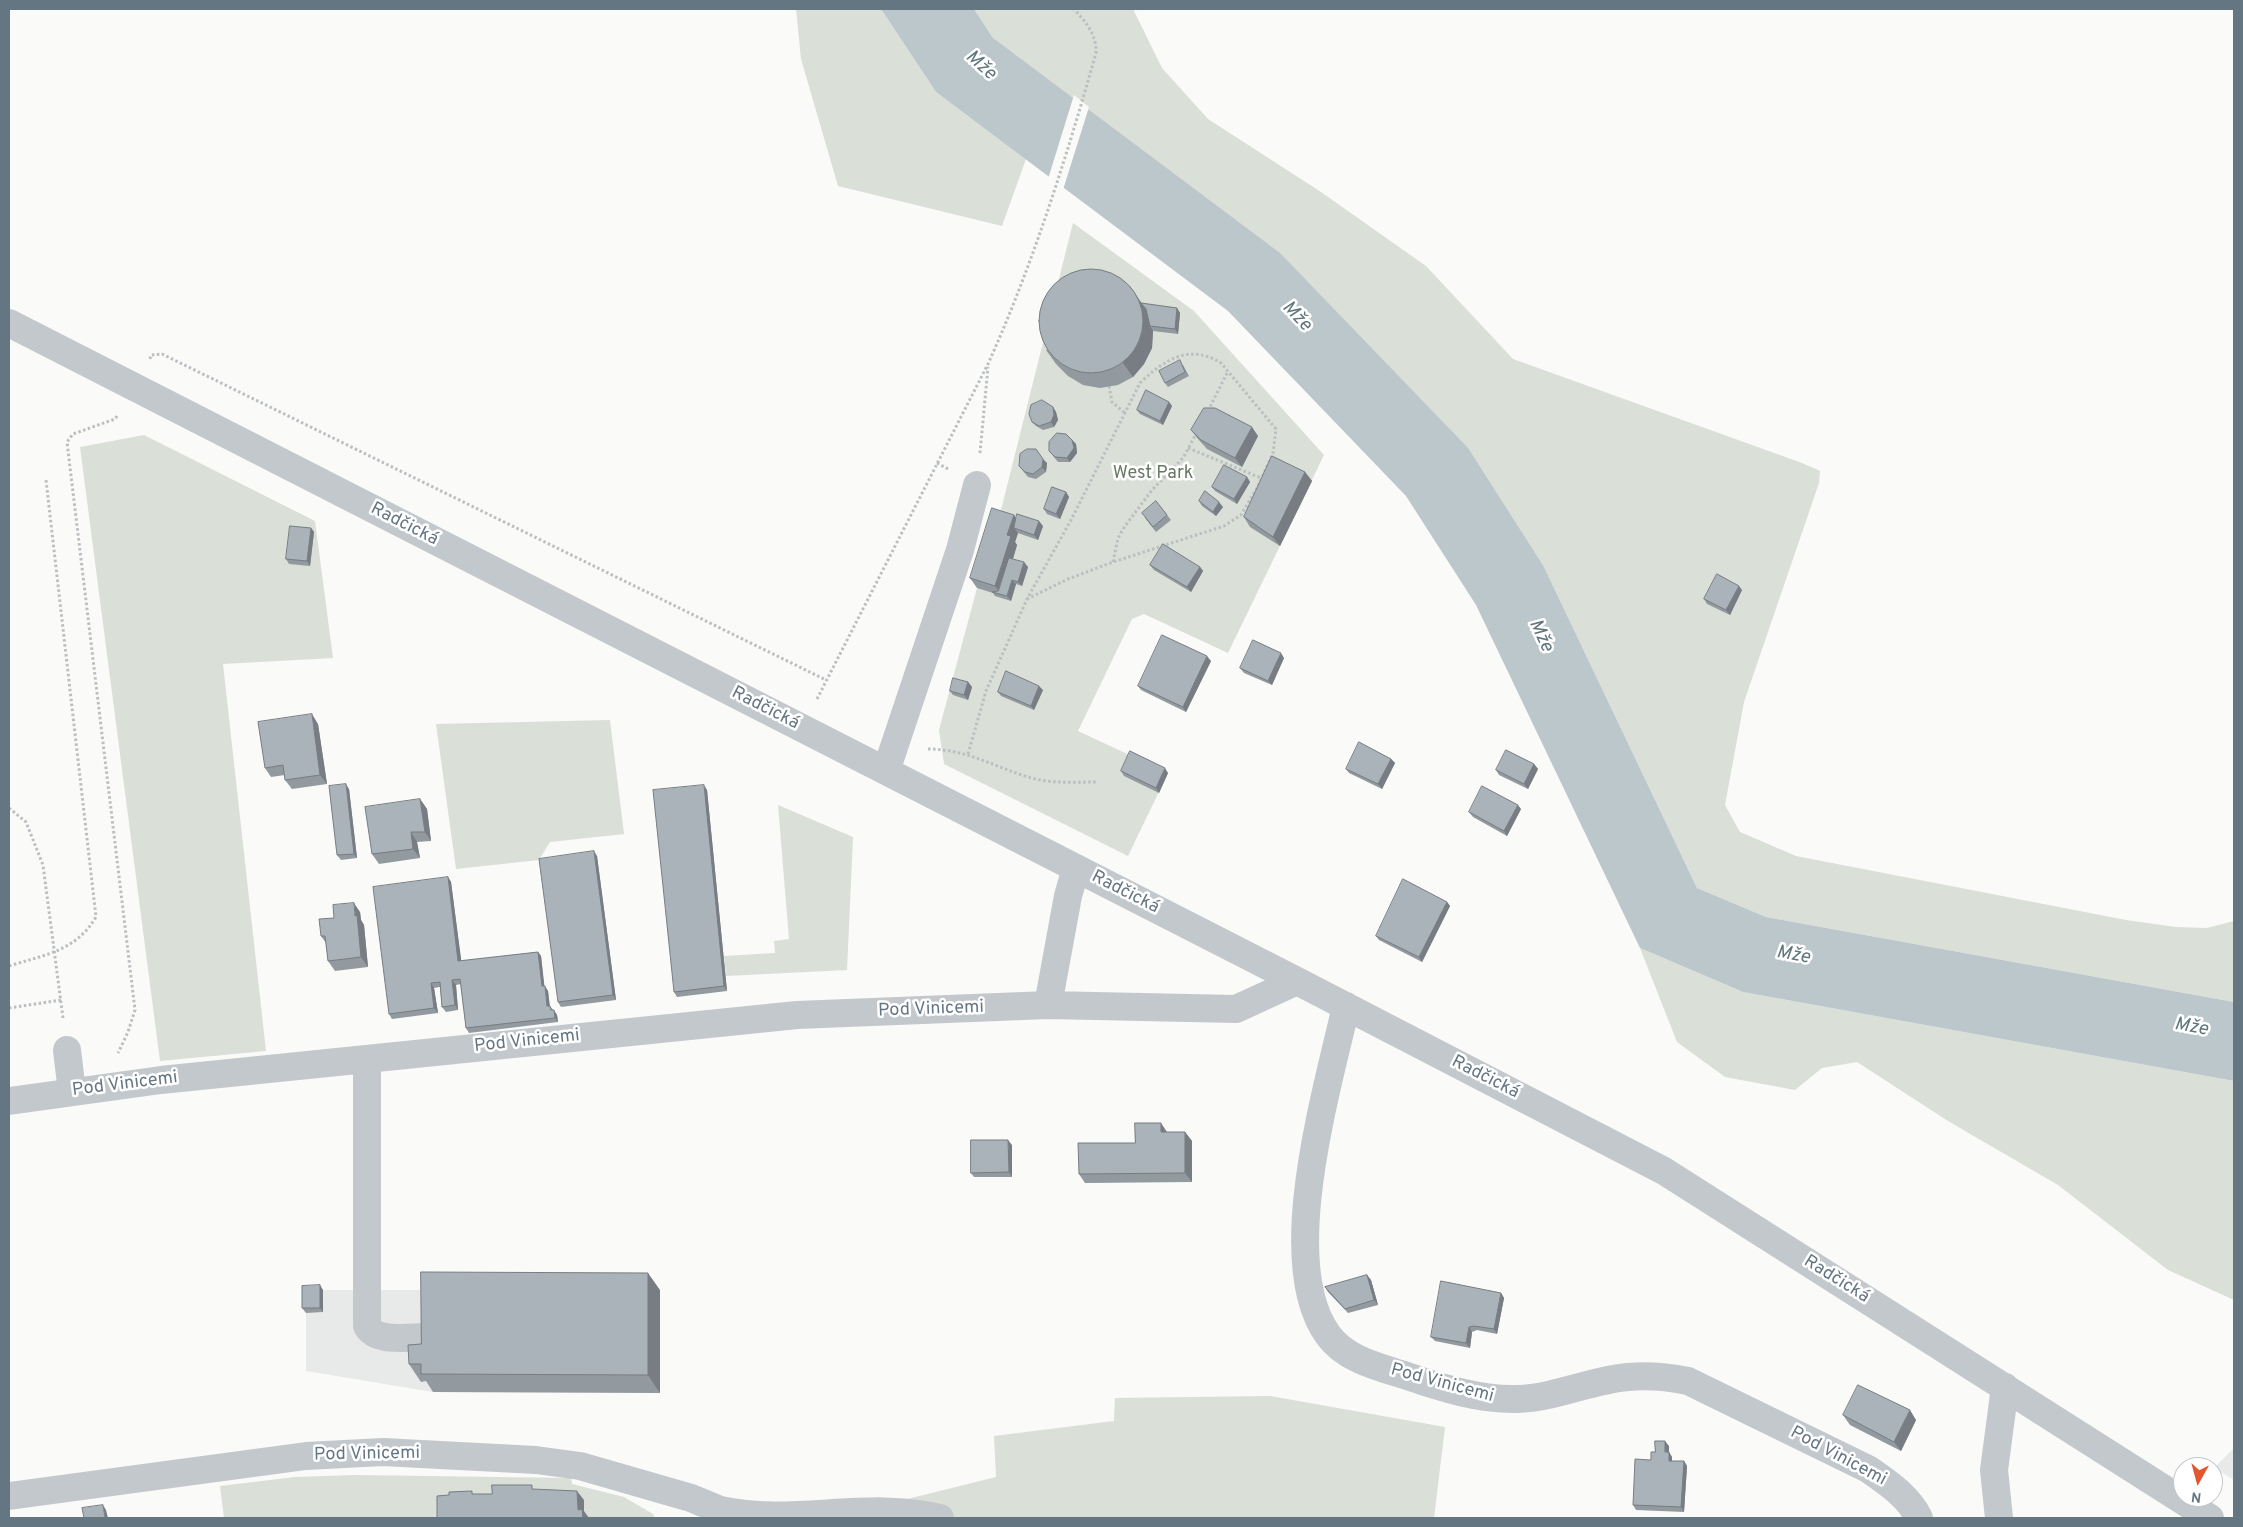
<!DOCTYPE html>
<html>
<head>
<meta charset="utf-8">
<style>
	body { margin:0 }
	#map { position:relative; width:2243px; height:1527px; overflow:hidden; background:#fafaf8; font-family:Overpass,sans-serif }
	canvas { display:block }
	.frame { position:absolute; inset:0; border:10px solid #657683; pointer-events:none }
	.north { position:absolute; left:2173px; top:1457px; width:50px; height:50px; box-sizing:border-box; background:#fff; border:1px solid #c1c8cd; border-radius:50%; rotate:187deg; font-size:14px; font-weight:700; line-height:20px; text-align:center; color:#657683 }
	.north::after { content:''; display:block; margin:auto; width:18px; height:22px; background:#e4572e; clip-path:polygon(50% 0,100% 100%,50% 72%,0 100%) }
</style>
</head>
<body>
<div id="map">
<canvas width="2243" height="1527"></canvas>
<div class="frame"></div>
<div class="north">N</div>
</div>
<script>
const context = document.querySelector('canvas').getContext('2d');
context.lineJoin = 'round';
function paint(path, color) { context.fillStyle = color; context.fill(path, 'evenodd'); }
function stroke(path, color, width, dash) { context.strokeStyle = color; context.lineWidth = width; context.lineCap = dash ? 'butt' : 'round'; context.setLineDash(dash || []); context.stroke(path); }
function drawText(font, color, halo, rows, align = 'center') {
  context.font = font + ' Overpass,sans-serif'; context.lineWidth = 5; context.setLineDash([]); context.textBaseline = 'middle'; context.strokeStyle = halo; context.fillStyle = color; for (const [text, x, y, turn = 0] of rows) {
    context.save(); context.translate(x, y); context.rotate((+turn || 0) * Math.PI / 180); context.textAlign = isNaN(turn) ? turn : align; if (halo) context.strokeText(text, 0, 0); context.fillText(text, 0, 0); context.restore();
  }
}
paint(new Path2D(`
	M306,1290H660V1393L433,1392L306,1371Z
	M2234,1448V1480L2214,1468Z`), '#e8e9e9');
paint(new Path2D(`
	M796,9H881L936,92L1026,159L1002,226L838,186L801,59Z
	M974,9H1133L1162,68L1208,119L1321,192L1426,266L1513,359L1802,463L1820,471L1819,483L1744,702L1725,805L1740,832L1796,856L2126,920L2176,927L2207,928L2234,921V1002L1766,917L1697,888L1544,567L993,38Z
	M1073,223L1194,311L1324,455L1228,653L1144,614L1132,619L1078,731L1168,773L1128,856L944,764L939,730L977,588L999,518Z
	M144,435L315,521L333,658L223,664L266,1051L160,1061L80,447Z
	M610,720L624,834L550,842L539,860L456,869L436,724Z
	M778,805L853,837L847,970L726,976L724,956L775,953L774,941L789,939Z
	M1640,948L1743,992L2234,1081V1300L2168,1270L2058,1185L1948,1121L1857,1062L1822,1068L1795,1090L1725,1077L1677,1042Z
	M1270,1396L1445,1427L1434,1518H876L879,1506L996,1477L994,1436L1114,1421L1115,1398Z
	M355,1475L571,1478L572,1484L624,1497L653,1514L655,1518H224L220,1486L295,1477Z`), '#dadfd7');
paint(new Path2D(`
	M881,9H974L993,38L1280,253L1468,448L1544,567L1697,888L1766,917L2234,1002V1081L1743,992L1640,948L1476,605L1406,496L1228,311L936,92Z`), '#bbc7cb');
paint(new Path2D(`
	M1074,95L1089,107L1063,190L1048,179Z`), '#fafaf8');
stroke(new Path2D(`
	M150,359L151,355L162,354L826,680
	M1109,386L1112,402L1125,413
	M1208,411L1228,371
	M117,416L115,419L73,434L67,442L135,1010L128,1032L118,1053
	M1188,448L1261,478
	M980,453L988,367
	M937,463L950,470
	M1113,562L1118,538L1125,526L1152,490L1183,458L1197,432
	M817,699L988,364C1033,264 1066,159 1096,53C1097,35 1085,21 1074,9
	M928,749C965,749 993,766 1028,777C1050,784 1074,782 1097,782
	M968,754L986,691L1027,599L1071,520L1140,383C1164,360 1189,343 1221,363L1276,429L1273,453L1257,488L1241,515L1224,526L1113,562L1068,579L1027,599
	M9,808L26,822L43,865L63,1018
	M9,966C44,955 76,951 96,917L46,480
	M9,1008L61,1000`), '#bbbfc2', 3, [2.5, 2.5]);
stroke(new Path2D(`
	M9,323L1297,981L1664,1171L2210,1518
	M886,771L960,550L977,485
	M1048,1005L1068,896L1076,868
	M1346,1006C1328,1088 1275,1262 1328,1335C1346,1360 1379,1367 1407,1376C1442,1388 1480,1400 1517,1399C1556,1398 1591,1380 1628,1377C1649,1375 1668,1377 1688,1381L1868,1469C1888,1483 1908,1496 1919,1518
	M67,1050L72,1092
	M367,1059V1326C376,1343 410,1337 426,1337
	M9,1101L161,1080L797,1015L1048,1005L1236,1009L1297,981
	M9,1496L306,1456L383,1452L536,1460L580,1466L691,1498L720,1510L721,1518
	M720,1510C792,1526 868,1500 940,1518
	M1999,1518L1994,1470L2005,1387`), '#c3c8cc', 28);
paint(new Path2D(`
	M1141,303L1177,308L1180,313L1178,334L1153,331L1152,348L1144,364L1133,377L1118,385L1100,388L1083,385L1068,376L1056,364L1046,350Z
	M1183,365L1189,376L1168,387L1165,383Z
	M1169,402L1172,406L1163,425L1140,414L1137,410Z
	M1053,407L1056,412L1058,420L1054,427L1043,430L1036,426L1032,422Z
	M1191,430L1258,436L1242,467L1207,449L1198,439Z
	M1072,440L1076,444L1077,453L1070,462H1058L1049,451Z
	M1047,463L1046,472L1036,479L1028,477L1019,466Z
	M1305,472L1312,481L1280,546L1250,527L1244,517Z
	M1247,477L1250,482L1237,504L1215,491L1212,487Z
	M1066,492L1069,497L1060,519L1047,514L1044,509Z
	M1156,501L1171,520L1156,532L1145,518Z
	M1199,501L1223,507L1216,516L1202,506Z
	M1014,515L1016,519L1043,526L1038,540L1018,533L1015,542L1017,545L1013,559L1028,567L1022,586L1016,584L1011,601L995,596L993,593L977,588L970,578Z
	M311,528L314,532L310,566L289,564L286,559Z
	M1150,565L1200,567L1203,571L1191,592L1154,570Z
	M1742,590L1730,615L1707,604L1704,599Z
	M1284,658L1272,685L1244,673L1240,668Z
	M1211,661L1186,712L1141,690L1138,686Z
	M968,682L972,687L968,700L953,695L950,691Z
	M1043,690L1034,710L1001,696L998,692Z
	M318,724L327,784L292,789L285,780V775L271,777L265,768Z
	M1391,759L1395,763L1382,789L1349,773L1346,769Z
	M1534,764L1538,769L1528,789L1499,775L1496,770Z
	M1121,771L1168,773L1159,793L1124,776Z
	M349,789L357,858L341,860L337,855Z
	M707,790L727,991L677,997L674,992Z
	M420,799L427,809L431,841L417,842L420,858L379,864L372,854Z
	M1521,809L1507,836L1473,817L1469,812Z
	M597,856L616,1000L561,1007L558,1002Z
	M448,877L451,882L461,961L538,952L541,956L544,986L548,991L550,1006L557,1015L558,1022L469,1033L466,1028L461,984L456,985L458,1010L446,1012L442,1007L440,987L434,988L438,1013L392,1019L389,1014Z
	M1447,902L1450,906L1422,962L1379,940L1376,936Z
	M360,912L361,920L364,925L368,967L335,971L328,961L326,943L321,936L334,918Z
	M1167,1132H1185L1192,1141V1182L1085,1183L1079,1174L1135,1143Z
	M1012,1145V1177H974L971,1173Z
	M1367,1275L1371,1280L1378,1305L1348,1313L1328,1292L1325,1287Z
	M323,1290V1312L306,1313L302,1308Z
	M660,1290V1393L433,1392L426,1381L421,1382L409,1364L421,1344Z
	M1501,1293L1504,1298L1497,1334L1477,1330L1472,1332L1470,1348L1435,1341L1431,1337Z
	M1843,1415L1916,1420L1901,1451L1850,1425Z
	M1669,1446V1452L1672,1457V1461H1684L1687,1466L1684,1512L1636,1510L1633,1505L1655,1452Z`), '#929a9f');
paint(new Path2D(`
	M1130,286L1149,314L1150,326L1153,331L1152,348L1144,364L1133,377L1123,363Z
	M1177,308L1180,313L1178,334L1175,329Z
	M1169,402L1172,406L1163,425L1160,421Z
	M1053,407L1056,412L1058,420L1054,427L1051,422Z
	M1252,427L1258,436L1242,467L1235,458Z
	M1072,440L1076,444L1077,453L1070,462L1067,458Z
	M1043,459L1047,463L1046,472L1042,467Z
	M1305,472L1312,481L1280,546L1273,537Z
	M1247,477L1250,482L1237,504L1234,499Z
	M1066,492L1069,497L1060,519L1056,514Z
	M1219,502L1223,507L1216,516L1213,512Z
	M1014,515L1020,525L1014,528L1018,533L1015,542L1017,545L1002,595L1001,594L995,586L1007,535Z
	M1039,521L1043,526L1038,540L1034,535Z
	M311,528L314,532L310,566L307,561Z
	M1024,562L1028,567L1022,586L1018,582Z
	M1200,567L1203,571L1191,592L1187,587Z
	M1012,580L1016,584L1011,601L1007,596Z
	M1739,586L1742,590L1730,615L1726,610Z
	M1281,653L1284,658L1272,685L1268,681Z
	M1207,656L1211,661L1186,712L1183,707Z
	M968,682L972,687L968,700L964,695Z
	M1039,686L1043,690L1034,710L1031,706Z
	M312,714L318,724L327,784L320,775Z
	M1391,759L1395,763L1382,789L1378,784Z
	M1534,764L1538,769L1528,789L1524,784Z
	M1165,768L1168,773L1159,793L1156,788Z
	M346,784L349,789L357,858L354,854Z
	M704,785L707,790L727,991L724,986Z
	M420,799L427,809L431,841L425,832Z
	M1518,805L1521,809L1507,836L1504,831Z
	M411,832L417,842L420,858L413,849Z
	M594,851L597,856L616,1000L613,995Z
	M448,877L451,882L462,966L458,961Z
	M1447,902L1450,906L1422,962L1419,957Z
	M354,903L360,912L361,920L364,925L368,967L361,957Z
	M538,952L541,956L545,991L542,986Z
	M452,980L456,985L458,1010L455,1005Z
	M431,983L434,988L438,1013L434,1008Z
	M545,986L548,991L550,1011L547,1006Z
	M554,1010L557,1015L558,1022L555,1018Z
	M1161,1123L1167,1132H1161Z
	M1185,1132L1192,1141V1182L1185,1173Z
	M1008,1140L1012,1145V1177L1009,1172Z
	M648,1273L660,1290V1393L648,1375Z
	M1367,1275L1371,1280L1378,1305L1374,1300Z
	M320,1285L323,1290V1312L320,1308Z
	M1501,1293L1504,1298L1497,1334L1494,1329Z
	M1469,1327L1472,1332L1470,1348L1466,1343Z
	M1910,1410L1916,1420L1901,1451L1894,1442Z
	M1665,1441L1669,1446V1457L1665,1452Z
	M1669,1452L1672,1457V1466L1669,1461Z
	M1684,1461L1687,1466L1684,1512L1681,1507Z
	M577,1491L584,1500V1511L589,1518H583L578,1510Z
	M103,1505L106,1510L108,1518H105Z`), '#777d82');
const building = new Path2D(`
	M1039 321a52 52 0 1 1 104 0a52 52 0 1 1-104 0Z
	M1141,303L1177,308L1175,329L1150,326L1146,309Z
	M1180,360L1185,372L1165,383L1159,371Z
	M1146,390L1169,402L1160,421L1137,410Z
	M1042,400L1053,407L1054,415L1051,422L1039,426L1032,422L1029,414L1031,405Z
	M1204,408H1215L1252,427L1235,458L1201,440L1191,430Z
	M1057,433L1066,434L1072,440L1074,448L1067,458L1055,457L1049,451V442Z
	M1027,449H1036L1043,459L1042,467L1033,474L1025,472L1019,466L1020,454Z
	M1272,456L1305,472L1273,537L1244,517Z
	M1224,465L1247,477L1234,499L1212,487Z
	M1052,487L1066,492L1056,514L1044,509Z
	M1205,491L1219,502L1213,512L1199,501Z
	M1156,501L1167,515L1153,527L1142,513Z
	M992,508L1014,515L1007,535L1011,536L995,586L970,578Z
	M1017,514L1039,521L1034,535L1014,528Z
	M290,526L311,528L307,561L286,559Z
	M1163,544L1200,567L1187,587L1150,565Z
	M1009,558L1024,562L1018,582L1012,580L1007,596L992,592L998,591Z
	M1717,574L1739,586L1726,610L1704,599Z
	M1162,635L1207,656L1183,707L1138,686Z
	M1253,640L1281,653L1268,681L1240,668Z
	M1006,671L1039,686L1031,706L998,692Z
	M953,678L968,682L964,695L950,691Z
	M312,714L320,775L285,780L283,765L265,768L258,722Z
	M1359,742L1391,759L1378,784L1346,769Z
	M1506,750L1534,764L1524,784L1496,770Z
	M1130,751L1165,768L1156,788L1121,771Z
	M346,784L354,854L337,855L329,786Z
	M704,785L724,986L674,992L653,790Z
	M1482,786L1518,805L1504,831L1469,812Z
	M420,799L425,832H411L413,849L372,854L365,807Z
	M594,851L613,995L558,1002L539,859Z
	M448,877L458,961L538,952L542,986H545L547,1006H550L551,1010H554L555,1018L466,1028L460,979L452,980L455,1005L442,1007L440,982L431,983L434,1008L389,1014L373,887Z
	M1403,879L1447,902L1419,957L1376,936Z
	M354,903L355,916L357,915L361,957L328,961L325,936H321L319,919L334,918L333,905Z
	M1135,1123H1161V1132H1185V1173L1079,1174L1078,1143H1135Z
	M971,1140H1008L1009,1172L971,1173Z
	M421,1272L648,1273V1375L421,1374V1364H409L408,1345L421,1344Z
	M1367,1275L1374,1300L1345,1309L1325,1287Z
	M1441,1281L1501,1293L1494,1329L1474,1326L1469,1327L1466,1343L1431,1337Z
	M320,1285V1308H302V1286Z
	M1858,1385L1910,1410L1894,1442L1843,1415Z
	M1655,1441H1665V1452H1669V1461H1684L1681,1507L1633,1505L1635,1459L1651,1460V1452H1655Z
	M492,1485H532V1489L577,1491L578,1510L582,1509L583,1518H437V1496L449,1495V1492L472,1491V1494H492Z
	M103,1505L105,1518H84L82,1508Z`);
paint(building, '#aab3b9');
stroke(building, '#777d82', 1);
drawText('18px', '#687a64', '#fff', [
	["West Park",1153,474]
]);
drawText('18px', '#657683', '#fff', [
	["Radčická",404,525,27],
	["Radčická",765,709,27],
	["Radčická",1125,893,27],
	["Pod Vinicemi",931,1010,-2],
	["Pod Vinicemi",527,1042,-6],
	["Radčická",1485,1078,27],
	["Pod Vinicemi",125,1085,-7],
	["Radčická",1836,1280,32],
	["Pod Vinicemi",1442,1384,15],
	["Pod Vinicemi",367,1455,-1],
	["Pod Vinicemi",1838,1457,28]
]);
drawText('italic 19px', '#60757c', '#fff', [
	["Mže",980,66,42],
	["Mže",1296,317,46],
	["Mže",1540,636,65],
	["Mže",1793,956,10],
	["Mže",2191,1028,10]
]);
</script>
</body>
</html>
